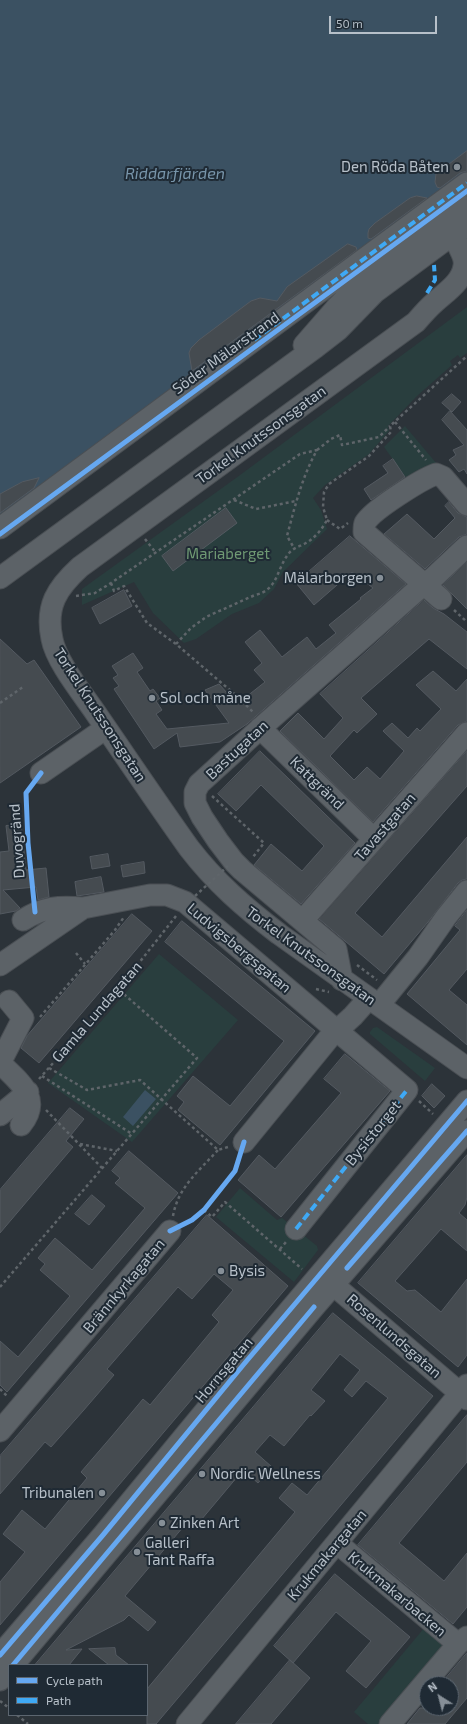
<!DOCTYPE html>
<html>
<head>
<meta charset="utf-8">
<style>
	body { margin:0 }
	#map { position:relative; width:467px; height:1724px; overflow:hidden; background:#2c3339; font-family:"Exo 2",sans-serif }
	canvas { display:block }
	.legend { position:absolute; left:8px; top:1664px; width:140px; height:52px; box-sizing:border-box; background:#1f2a34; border:1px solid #5c6670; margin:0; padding:5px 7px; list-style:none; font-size:12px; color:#b7c0c9 }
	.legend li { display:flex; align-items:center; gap:8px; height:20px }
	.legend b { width:20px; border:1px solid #5c6670 }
	.north { position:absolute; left:419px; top:1676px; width:40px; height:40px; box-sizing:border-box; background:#1f2a34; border:1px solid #5c6670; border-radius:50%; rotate:324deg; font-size:11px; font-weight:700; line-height:16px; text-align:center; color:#b7c0c9 }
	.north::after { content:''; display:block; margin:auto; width:14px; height:18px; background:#868f97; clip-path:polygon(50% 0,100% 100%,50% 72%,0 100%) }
	.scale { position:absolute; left:329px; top:16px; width:108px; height:18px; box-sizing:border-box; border:2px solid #b7c0c9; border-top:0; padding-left:5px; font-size:12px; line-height:14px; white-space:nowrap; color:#b7c0c9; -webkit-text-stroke:3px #1f2a34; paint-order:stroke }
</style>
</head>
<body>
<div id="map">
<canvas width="467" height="1724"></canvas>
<ul class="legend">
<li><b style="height:5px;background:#66a8f1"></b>Cycle path</li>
<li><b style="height:5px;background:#3fa9f5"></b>Path</li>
</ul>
<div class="north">N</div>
<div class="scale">50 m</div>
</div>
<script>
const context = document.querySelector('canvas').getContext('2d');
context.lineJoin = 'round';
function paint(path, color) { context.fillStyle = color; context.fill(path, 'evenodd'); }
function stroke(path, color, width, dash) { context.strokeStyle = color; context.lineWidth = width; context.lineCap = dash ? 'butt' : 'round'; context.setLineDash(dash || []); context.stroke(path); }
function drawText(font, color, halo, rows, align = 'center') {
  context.font = font + ' "Exo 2",sans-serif'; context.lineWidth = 4; context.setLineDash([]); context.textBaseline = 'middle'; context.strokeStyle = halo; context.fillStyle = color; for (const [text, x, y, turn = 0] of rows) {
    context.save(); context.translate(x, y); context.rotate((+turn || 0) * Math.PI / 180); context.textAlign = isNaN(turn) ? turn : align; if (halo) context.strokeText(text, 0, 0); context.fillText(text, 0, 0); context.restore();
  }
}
paint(new Path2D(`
	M467,307V353L460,358L458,355L450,361L452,365L417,396L388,426L389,431L369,454L325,485L313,498L321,510L327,529L283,572L274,589L259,603L232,614L196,639L184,643L153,613L134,582L82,605V589L236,478Z
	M405,426L437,464L409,482L384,447Z
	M159,954L238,1020L132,1142L48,1083Z
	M377,1027L435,1068L425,1081L370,1034V1032L373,1028Z
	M240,1188L277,1220L282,1218L317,1246L318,1250L294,1282L216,1217Z
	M425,1627L449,1646L382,1724H368L354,1712Z`), '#293e3e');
paint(new Path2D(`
	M0,0H467V176L0,521Z
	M145,1090L156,1099L133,1126L123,1117Z`), '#3b5162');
const building = new Path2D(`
	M467,151V171L460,173L440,188L437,187L435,182L436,174Z
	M417,196L427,198L371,239L368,238V233L369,229L375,223L410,198Z
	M348,244L356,247L357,250L192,371L189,353L191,348L199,340L251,301L260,298L277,301L287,287Z
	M452,394L461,402L452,412L442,403Z
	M450,411L467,430V474L464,469L459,472L449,460L456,455L453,450L464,445L442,420Z
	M393,459L405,477L371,500L364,489L388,473L383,466Z
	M39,478L34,488L0,513V494L22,482Z
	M449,502L458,513L467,517V534L459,537L425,569L384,534L407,514L434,539L455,518L445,506Z
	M226,508L237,523L173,571L162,556Z
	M350,536L406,584L247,724L220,742L180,747L177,733L154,749L114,689L119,686L113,678L118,675L112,666L133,653L143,668L137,672L150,691L153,689L160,698L156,701L162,710L156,714L167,729L229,723L205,690L219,684L237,704L265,682L254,670L262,663L245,642L260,630L282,657L307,637L316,649L336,633L329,625L361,599L360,598L373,588L352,572L314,605L296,583Z
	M467,562V609L443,585Z
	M124,590L132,606L100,624L92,608Z
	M424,600L433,608L444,614L467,632V669L429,639L361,698L377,714L357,733L354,730L330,756L354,780L367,767L380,779L404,751L383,731L392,723L408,738L417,728L420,731L441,709L416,685L433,671L456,691L467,679V721L458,725L373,822L280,731L298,713L324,739L343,718L320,694Z
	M0,639L27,664L34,660L81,727L0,783Z
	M260,751L355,843L301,904L254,865L271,844L302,871L324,846L261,785L236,811L218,794Z
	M467,751V786L355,913L382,937L467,837V879L462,880L458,883L428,922L384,974L319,919Z
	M21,824L26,870L46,868L49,897L38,900L36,887L3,890L20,908L16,911L0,914V852L9,851L6,826Z
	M108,854L110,866L92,869L90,857Z
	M144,862L145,873L123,877L121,866Z
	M101,877L104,892L77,896L75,882Z
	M467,910V969L449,990L467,1005V1045L407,994L460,930L455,926Z
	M132,914L152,931L39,1063L21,1048L27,1036Z
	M182,921L315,1031L220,1145L178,1110L184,1102L177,1096L193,1076L230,1106L284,1041L165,942Z
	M345,1054L390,1091L281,1217L238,1180L259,1155L275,1169L341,1093L324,1079Z
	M432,1084L445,1096L434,1108L422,1096Z
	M70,1108L84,1119L66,1141L73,1147L0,1233V1190Z
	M129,1151L178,1193L7,1392L0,1385V1341L18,1357L70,1296L40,1270L45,1264L38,1258L55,1238L92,1270L145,1208L115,1183L120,1178L112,1171Z
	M467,1155V1197L465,1205L459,1213L467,1220V1251L441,1229L395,1281L407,1291L415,1290L441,1312L467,1279V1355L458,1367L358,1283Z
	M92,1195L105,1206L89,1225L75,1214Z
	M207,1215L288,1286L0,1625V1582L25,1552L3,1534L22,1510L45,1529L87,1478L81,1472L112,1436L143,1399L150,1405L219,1322L212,1315L233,1290L214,1274L192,1299L178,1287L107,1369L114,1375L83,1411L51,1447L45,1442L0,1494V1456Z
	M333,1313L433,1396L156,1724H147V1689L295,1512L279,1498L292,1483L307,1495L388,1398L366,1381L352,1397L344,1390L360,1370L340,1354L311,1390L325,1401L311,1416L310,1415L284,1446L270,1435L255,1452L272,1467L258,1483L243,1470L196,1526L189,1520L125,1596L156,1622L148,1631L129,1615L124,1620L66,1650L82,1649L69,1665H35Z
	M467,1415V1462L399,1543L444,1581L467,1553V1607L453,1624L358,1545Z
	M335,1574L410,1637L366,1688L346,1671L371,1641L336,1612L293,1663L274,1646Z
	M115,1648L116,1655L129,1665H109L89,1649Z
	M467,1653V1698L445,1724H407L420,1708H451V1684H441Z
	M290,1660L310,1678L271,1724H236Z`);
paint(building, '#454b50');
stroke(building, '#545a61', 1);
const minor = new Path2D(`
	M467,207C461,216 454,229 456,239C458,249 466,256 464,266C462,282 446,292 435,302C428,308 422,315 416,322L80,567C57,588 45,606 52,639C56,661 82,693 95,712C126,757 157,803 189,848C215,882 245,908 279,934L467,1068
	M304,345L338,306L368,275L458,208
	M0,528L467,183
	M0,578L316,347L338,330L375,292L456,232L465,228
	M441,599L364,532C364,529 364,525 365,523C372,510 422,479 436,474L443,477L467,505
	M260,728L374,839
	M41,773L106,728
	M23,920C43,907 59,906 83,908
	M303,920L467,733
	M0,965L83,908L150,895H167L185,902L407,1090L296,1229
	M342,980L336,949L242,870L234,862L218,841L202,817L195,803V792L199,784L265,724L424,584L433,578L467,546
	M379,1005L418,957L446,917L467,891
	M0,1063C19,1082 43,1098 21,1125
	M0,1063L23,1018L9,1001
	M0,1115L28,1092
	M244,1142L329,1038L353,1016L369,998
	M323,1276L467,1399
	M0,1431L170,1231
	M337,1543L458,1644
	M0,1655L103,1535L244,1364L467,1101
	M13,1665L314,1307L467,1131
	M0,1680L9,1670
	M187,1724L467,1385
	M390,1724L458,1644L467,1637`);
stroke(minor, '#4a4f54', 23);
stroke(new Path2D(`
	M395,422L426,460
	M317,450L331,439L340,435L342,445L379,437L390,426
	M234,500L256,509L296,501
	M327,520L340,529L348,523
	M145,539L156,553
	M111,583L114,591L124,586L147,623L176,644L238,697L253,712
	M76,596L95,593L111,583L300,454L317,450C302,477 295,506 287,536L294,548
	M454,610L467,622
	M176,644L191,628L206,617L255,595C279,590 276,568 290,552C295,547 301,546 306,543C316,537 322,529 327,520L323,507L324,492L329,484L369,456L391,432L390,426L467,356
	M0,703L23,687
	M212,796L264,843L253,857
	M76,953L85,964
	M357,965L377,980
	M316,989L329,992
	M40,1017L115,930L124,917
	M49,1068L87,1090L140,1080L218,1150L228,1147
	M42,1076L132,1134
	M39,1079L116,992L176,916
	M419,1101L433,1114
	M46,1110L102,1168
	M80,1144L117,1151
	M204,1210L212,1217L225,1202L302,1269
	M173,1216C178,1187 199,1171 218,1150
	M280,1249L286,1242
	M0,1287L197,1058L118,989
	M0,1389L7,1396
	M0,1701L9,1708
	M17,1715L28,1724`), '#5f656a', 2.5, [3, 3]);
stroke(minor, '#5c6267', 21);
stroke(new Path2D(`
	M195,896L228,866`), '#5f656a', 2.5, [3, 3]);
stroke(new Path2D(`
	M427,293L435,280L434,265
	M254,340L467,183
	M296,1229L407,1090`), '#3fa9f5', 4, [8, 4]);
stroke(new Path2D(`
	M0,534L467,191
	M35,912L28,843L26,793L41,773
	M170,1231L192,1220L204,1210L235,1171L244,1142
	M347,1268L467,1131
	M0,1655L103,1535L244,1364L467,1101
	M13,1665L314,1307`), '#66a8f1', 5);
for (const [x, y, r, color] of [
	[457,167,4,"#868f97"],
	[380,578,4,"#868f97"],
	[152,698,4,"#868f97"],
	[221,1271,4,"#868f97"],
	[202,1474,4,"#868f97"],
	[102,1493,4,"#868f97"],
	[162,1523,4,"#868f97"],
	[137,1552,4,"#868f97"]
]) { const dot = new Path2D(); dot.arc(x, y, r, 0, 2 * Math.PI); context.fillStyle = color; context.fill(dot); stroke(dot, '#1f2a34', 1.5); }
drawText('15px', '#b7c0c9', '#1f2a34', [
	["Den Röda Båten",449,167,"right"],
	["Mälarborgen",372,578,"right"],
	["Sol och måne",160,698],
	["Bysis",229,1271],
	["Nordic Wellness",210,1474],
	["Tribunalen",94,1493,"right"],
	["Zinken Art",170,1523],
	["Galleri",145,1543],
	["Tant Raffa",145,1560]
], 'left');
drawText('15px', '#b7c0c9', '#1f2a34', [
	["Söder Mälarstrand",226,353,-36],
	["Torkel Knutssonsgatan",261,435,-36],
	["Torkel Knutssonsgatan",100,715,57],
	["Bastugatan",237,750,-43],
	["Kattgränd",317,783,44],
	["Tavastgatan",385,827,-49],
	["Duvogränd",17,841,-94],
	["Ludvigsbergsgatan",239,948,40],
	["Torkel Knutssonsgatan",311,956,36],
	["Gamla Lundagatan",97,1012,-49],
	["Bysistorget",373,1133,-51],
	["Brännkyrkagatan",124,1286,-50],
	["Rosenlundsgatan",394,1336,41],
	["Hornsgatan",224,1370,-50],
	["Krukmakargatan",327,1555,-50],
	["Krukmakarbacken",397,1594,40]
]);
drawText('15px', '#6f9973', '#1f2a34', [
	["Mariaberget",228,554]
]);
drawText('italic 16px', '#7895aa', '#1f2a34', [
	["Riddarfjärden",175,174]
]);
</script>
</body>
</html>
